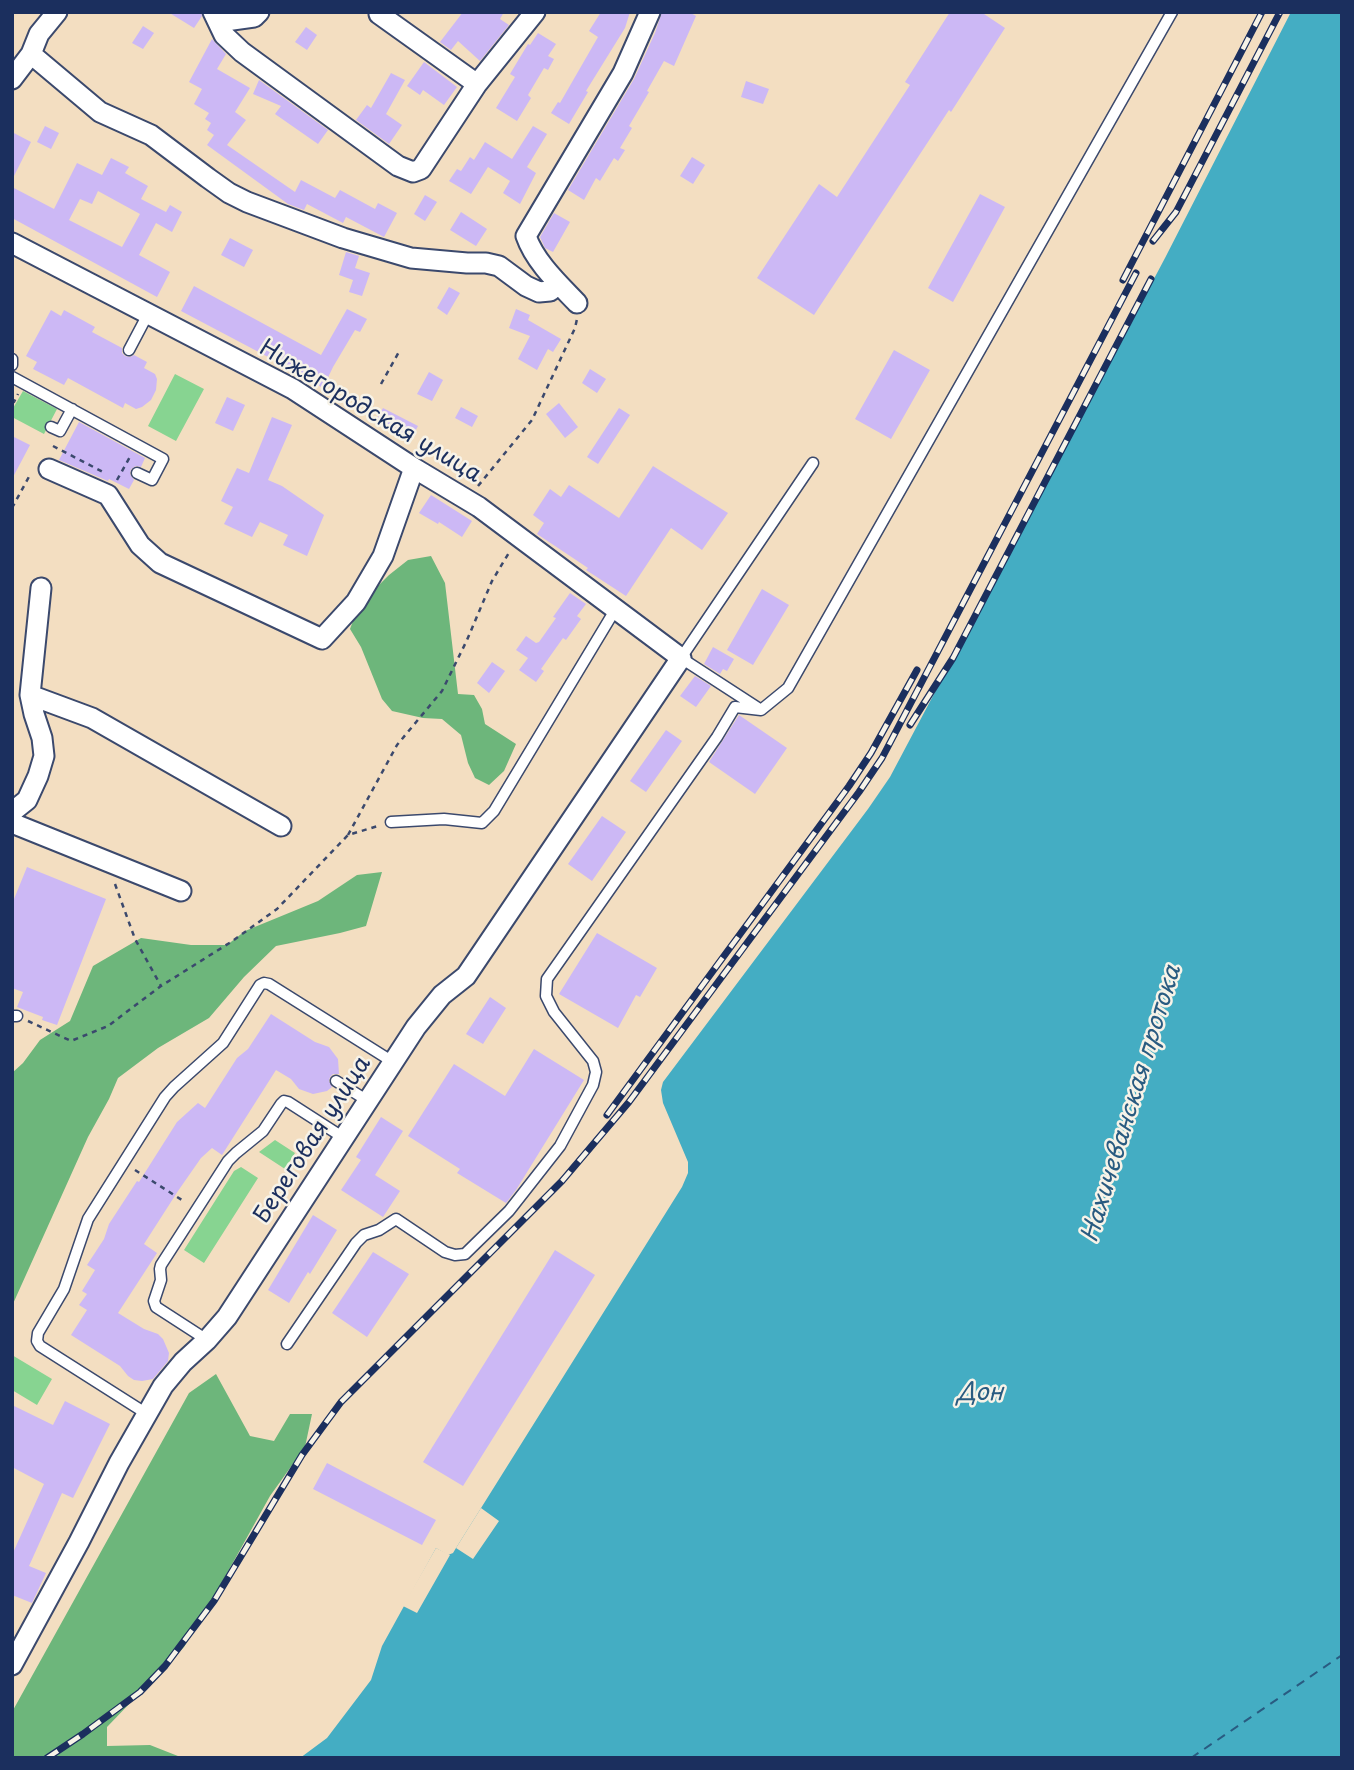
<!DOCTYPE html>
<html>
<head>
<meta charset="utf-8">
<style>
	body { margin:0 }
	#map { position:relative; width:1354px; height:1770px; overflow:hidden; background:#f3dec1; font-family:"Playpen Sans",sans-serif }
	canvas { display:block }
	.frame { position:absolute; inset:0; border:14px solid #1b2f5e; pointer-events:none }
</style>
</head>
<body>
<div id="map">
<canvas width="1354" height="1770"></canvas>
<div class="frame"></div>
</div>
<script>
const context = document.querySelector('canvas').getContext('2d');
context.lineJoin = 'round';
function paint(path, color) { context.fillStyle = color; context.fill(path, 'evenodd'); }
function stroke(path, color, width, dash) { context.strokeStyle = color; context.lineWidth = width; context.lineCap = dash ? 'butt' : 'round'; context.setLineDash(dash || []); context.stroke(path); }
function drawText(font, color, halo, rows, align = 'center') {
  context.font = font + ' "Playpen Sans",sans-serif'; context.lineWidth = 5; context.setLineDash([]); context.textBaseline = 'middle'; context.strokeStyle = halo; context.fillStyle = color; for (const [text, x, y, turn = 0] of rows) {
    context.save(); context.translate(x, y); context.rotate((+turn || 0) * Math.PI / 180); context.textAlign = isNaN(turn) ? turn : align; if (halo) context.strokeText(text, 0, 0); context.fillText(text, 0, 0); context.restore();
  }
}
paint(new Path2D(`
	M175,374L204,389L176,441L148,426Z
	M23,391L57,409L44,434L12,417V410Z
	M275,1140L295,1153L285,1169L259,1152Z
	M241,1167L258,1178L204,1263L184,1250L234,1171Z
	M12,1355L52,1379L37,1405L12,1390Z`), '#87d491');
paint(new Path2D(`
	M431,556L445,583L458,694L474,695L482,709L485,724L516,744L504,771L489,785L475,778L468,763L461,735L442,719L423,718L392,711L382,699L361,647L350,629L359,605L389,575L408,560Z
	M382,872L366,926L340,933L276,946L244,977L209,1018L158,1048L118,1078L109,1099L88,1137L12,1306V1073L23,1063L40,1040L70,1021L93,966L141,938L191,945H227L245,931L318,901L357,875Z
	M216,1374L250,1436L274,1441L290,1414H312L305,1447L270,1496L206,1611L184,1647L107,1727V1746L150,1745L183,1758H12V1712L189,1393Z`), '#6db67b');
paint(new Path2D(`
	M1291,12H1342V1758H300L327,1738L371,1680L382,1646L436,1548L448,1555L453,1553L456,1548L682,1187L688,1173V1162L663,1103L661,1090L663,1082L868,809L890,777L1165,258Z`), '#44adc3');
paint(new Path2D(`
	M481,1508L499,1521L473,1559L456,1548Z
	M436,1548L450,1555L417,1613L403,1606Z`), '#f3dec1');
stroke(new Path2D(`
	M1191,1758L1342,1655`), '#295b81', 2, [9, 7]);
paint(new Path2D(`
	M168,12H201L202,16L194,28Z
	M463,12H504L500,19L509,25L480,61L458,41L451,50L440,42Z
	M601,12H630L625,28L586,91L588,92L569,124L551,113L558,102L560,103L598,37L589,31Z
	M662,12H689L696,16L674,66L664,61L647,91L649,92L629,126L632,128L620,148L625,150L618,161L614,158L600,181L596,178L584,200L568,190L634,79L655,33Z
	M950,12H981L1005,28L951,112L949,110L814,315L757,278L819,184L837,197L910,85L905,82Z
	M143,26L154,33L143,49L132,43Z
	M306,27L317,35L307,50L295,42Z
	M538,33L556,44L548,56L554,59L548,70L544,68L528,95L531,98L517,121L496,108L515,77L510,74L528,44L530,45Z
	M212,39L226,54L217,69L250,88L235,112L246,120L227,145L295,192L301,180L335,198L340,190L375,209L378,203L397,213L384,237L346,217L343,223L307,204L304,210L288,204L207,145L214,135L207,130L211,123L205,119L209,113L194,104L202,89L189,82Z
	M424,62L457,87L444,105L423,90L420,95L407,86Z
	M391,73L405,80L386,114L402,125L389,144L356,120L367,105L371,108Z
	M259,80L328,130L318,144L275,114L281,106L253,94Z
	M746,81L769,89L763,104L741,97Z
	M45,126L59,133L51,149L37,142Z
	M533,126L547,134L527,167L536,173L520,204L503,193L510,181L488,167L471,194L449,181L457,169L461,171L470,157L474,160L485,142L512,159Z
	M12,132L31,142L12,180Z
	M692,157L705,165L693,184L680,176Z
	M111,158L129,167L125,173L148,186L141,199L166,212L170,205L182,212L172,232L156,223L139,255L170,272L157,297L12,218V187L54,209L77,163L102,175ZM98,191L140,214L122,247L69,220L80,199L92,204Z
	M980,194L1005,207L953,302L928,288Z
	M425,195L437,202L425,221L414,214Z
	M461,212L487,229L476,246L450,230Z
	M554,213L570,222L553,252L545,248L540,237Z
	M230,238L253,250L244,267L221,255Z
	M346,252L359,256L355,268L370,273L362,296L349,292L353,280L339,275Z
	M194,286L321,355L347,309L367,319L360,332L355,330L333,367L323,388L305,378L306,377L181,311Z
	M449,287L460,293L447,315L437,308Z
	M516,309L530,315L528,320L561,339L553,352L548,349L537,370L518,359L530,336L509,328Z
	M51,310L61,316L64,310L95,327L92,332L122,348V353L125,356L130,357L134,355L147,362L144,368L155,374L157,379L156,390L151,400L142,407L136,409L125,403L123,408L68,378L64,385L33,369L37,362L26,356Z
	M894,350L930,370L891,439L855,419Z
	M590,369L606,379L597,393L582,383Z
	M429,372L443,380L432,401L417,394Z
	M227,397L245,405L233,431L215,423Z
	M559,403L578,427L565,438L546,414Z
	M461,407L478,416L472,427L455,418Z
	M383,408L418,426L410,441L374,423Z
	M619,408L630,415L598,464L587,457Z
	M272,417L292,425L268,480L282,486L324,515L307,556L283,545L288,535L260,522L252,537L224,524L233,507L221,501L237,468L249,473Z
	M79,422L145,458L141,467L136,466L131,469L130,474L134,480L129,489L109,479L108,481L59,460Z
	M12,436L30,445L12,479Z
	M653,466L728,513L702,550L671,528L626,596L586,570L588,568L537,534L544,523L533,515L550,489L561,497L569,485L619,518Z
	M431,495L472,521L462,537L439,522L438,524L419,513Z
	M762,589L789,605L753,665L727,650Z
	M570,593L586,604L577,616L581,619L566,640L563,638L541,669L544,671L536,682L519,670L528,658L516,650L526,636L536,643L539,642L556,618L553,617Z
	M713,647L734,659L727,671L723,669L720,674L704,664Z
	M492,662L505,671L489,693L477,683Z
	M695,676L711,686L696,707L680,696Z
	M739,715L787,748L755,794L709,762Z
	M666,730L682,741L646,792L630,781Z
	M602,816L626,832L592,881L568,864Z
	M27,867L106,899L57,1025L42,1020L43,1017L17,1007L23,992L12,988V904Z
	M597,933L657,968L640,997L636,995L618,1028L559,994Z
	M490,997L506,1008L483,1044L466,1034Z
	M271,1014L315,1042L329,1047L338,1059L339,1074H333L330,1077L329,1081L332,1087L327,1091L313,1094L299,1089L291,1079L276,1070L222,1155L212,1148L201,1158L178,1191L144,1244L157,1253L118,1313L144,1329L158,1334L163,1339L169,1353L168,1361L153,1379L142,1381L134,1380L128,1376L120,1366L71,1335L87,1310L79,1305L87,1294L82,1291L95,1270L87,1265L104,1239L109,1224L137,1181L139,1182L177,1122L198,1103L205,1108L237,1058L248,1049Z
	M534,1049L584,1080L516,1190L506,1203L457,1173L460,1169L408,1136L454,1064L505,1096Z
	M381,1117L403,1131L375,1175L400,1191L383,1217L341,1190L361,1160L356,1157Z
	M313,1215L337,1230L310,1274L308,1272L289,1303L268,1290Z
	M555,1250L595,1275L463,1486L423,1462Z
	M373,1252L409,1274L367,1337L332,1313Z
	M65,1401L110,1424L73,1498L62,1493L29,1566L46,1573L32,1603L12,1595V1555L44,1484L12,1467V1405L53,1425Z
	M327,1463L436,1520L422,1545L313,1489Z`), '#ccb8f5');
const service = new Path2D(`
	M129,350L148,314
	M12,359V365
	M12,377L163,459L152,480L137,473
	M51,427L60,431L72,409
	M758,708L681,658L813,463
	M391,822L444,819L482,823L494,811L615,610
	M12,1016H17
	M336,1081L368,1101
	M207,1340L156,1307L154,1301L161,1280L160,1269L161,1265L228,1161L236,1153L263,1131L281,1104L284,1101L288,1102L344,1138
	M287,1344L356,1243L364,1235L379,1230L396,1219L445,1252L455,1255L465,1254L509,1211L560,1146L593,1085L596,1072L593,1061L554,1012L546,996L547,979L717,737L735,707L761,710L788,688L1172,12
	M147,1414L40,1346L37,1341L38,1333L64,1289L88,1219L165,1097L174,1087L223,1043L260,985L264,983L269,984L393,1062`);
const minor = new Path2D(`
	M213,12L224,35L242,52L398,166L413,172L421,169L477,84L535,12
	M379,14L477,84
	M218,22L254,17L259,12
	M31,54L100,112L151,135L208,178L229,193L247,202L343,238L411,258L467,263H486L499,266L526,286L539,292L550,291L558,284
	M12,79L31,54L39,34L57,12
	M12,243L293,389L414,468L479,507L681,658L466,976L442,995L416,1027L227,1317L207,1340L183,1362L163,1386L119,1463L79,1542L12,1665
	M577,303C559,284 535,262 526,236L623,73L650,12
	M49,469L108,495L140,545L160,563L322,639L356,602L383,556L414,468
	M30,695L92,718L281,826
	M12,812L27,800L38,776L44,756L42,738L34,714L30,695L41,588
	M12,823L181,891`);
stroke(service, '#3b496d', 13);
stroke(minor, '#3b496d', 23);
stroke(new Path2D(`
	M381,384L400,350
	M12,401L14,402L18,394
	M53,446L105,473
	M117,480L131,455
	M478,486L532,420L575,328L577,319
	M12,508L31,473
	M348,835L397,745L442,691L467,640L492,581L510,551
	M115,884L135,939L161,986
	M28,1021L71,1041L108,1026L161,986L231,942L277,909L348,835L378,826
	M135,1170L185,1202`), '#3b496d', 2.5, [5, 5]);
stroke(service, '#fff', 10);
stroke(minor, '#fff', 19);
const rail = new Path2D(`
	M1153,241L1176,212L1280,12
	M1123,280L1262,12
	M910,725L953,658L1151,279
	M607,1115L849,786L871,753L917,670
	M47,1758L83,1734L140,1692L165,1666L214,1601L302,1455L341,1402L562,1181L629,1102L859,792L882,758L1136,273`);
stroke(rail, '#1b2f5e', 7);
stroke(rail, '#f7f3e8', 4.5, [13]);
drawText('23px', '#1b2f5e', '#f7f3e8', [
	["Нижегородская улица",370,412,31],
	["Береговая улица",313,1140,-57]
]);
drawText('italic 24px', '#295b81', '#f7f3e8', [
	["Нахичеванская протока",1132,1104,-73],
	["Дон",980,1393]
]);
</script>
</body>
</html>
